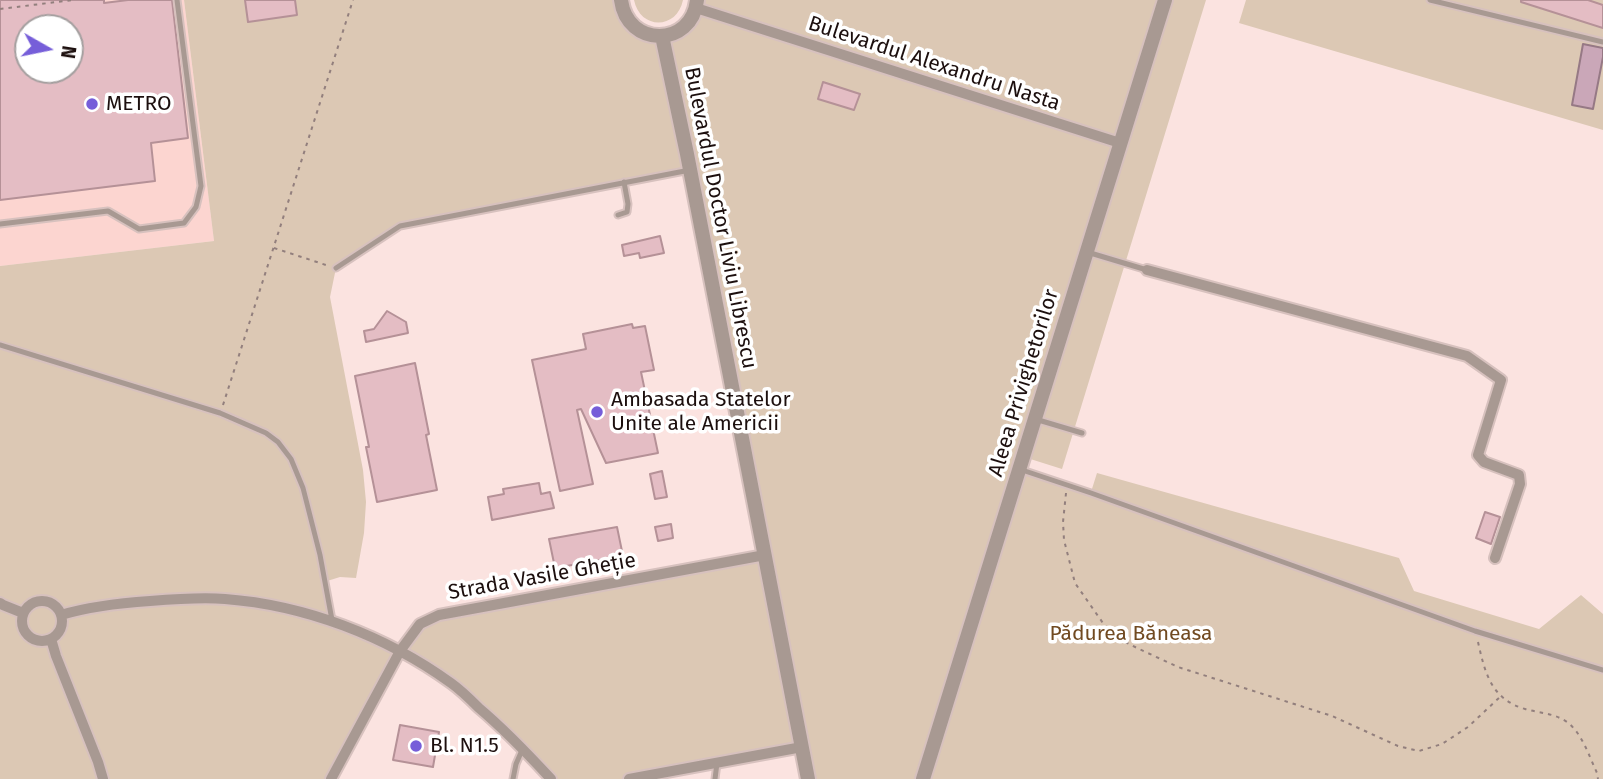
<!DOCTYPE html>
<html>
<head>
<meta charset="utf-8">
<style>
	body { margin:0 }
	#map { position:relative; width:1603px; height:779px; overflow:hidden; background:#fbe3e0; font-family:"Fira Sans",sans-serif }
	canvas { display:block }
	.north { position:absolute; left:14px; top:14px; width:70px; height:70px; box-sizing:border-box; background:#fff; border:2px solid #a49f9f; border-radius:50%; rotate:99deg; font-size:19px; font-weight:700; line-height:28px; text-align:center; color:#1c0f0e }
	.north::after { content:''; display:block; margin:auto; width:24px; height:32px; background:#765ed9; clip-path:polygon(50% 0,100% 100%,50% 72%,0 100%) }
</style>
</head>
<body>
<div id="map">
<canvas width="1603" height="779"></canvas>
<div class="north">N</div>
</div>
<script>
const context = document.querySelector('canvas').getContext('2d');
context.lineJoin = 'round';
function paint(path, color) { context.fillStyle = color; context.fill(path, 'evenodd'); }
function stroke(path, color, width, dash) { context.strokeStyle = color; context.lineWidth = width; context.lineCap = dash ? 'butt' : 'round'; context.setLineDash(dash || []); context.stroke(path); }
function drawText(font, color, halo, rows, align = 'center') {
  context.font = font + ' "Fira Sans",sans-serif'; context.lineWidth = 7; context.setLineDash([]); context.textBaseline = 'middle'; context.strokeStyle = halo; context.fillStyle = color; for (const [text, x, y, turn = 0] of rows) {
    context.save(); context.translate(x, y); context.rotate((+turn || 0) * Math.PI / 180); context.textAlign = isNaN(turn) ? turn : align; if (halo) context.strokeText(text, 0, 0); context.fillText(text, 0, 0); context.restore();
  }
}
paint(new Path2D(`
	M0,0H184L214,241L0,266ZM28,28H70V70H28Z`), '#fcd5d0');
paint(new Path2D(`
	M184,0H621L630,24L671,35L697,0H1206L1062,469L1024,457L1020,469L1091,492L1097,473L1399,558L1414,591L1539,629L1581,595L1603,614V779H808L803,748L629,779H551L487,714L401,651L331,779H0V266L214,241ZM689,170L765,555L439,615L410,637L400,651L332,621L324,582L340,577L356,578L364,533L366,502L363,470L330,297L336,268L400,226Z
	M634,0H683C677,30 640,30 634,0Z
	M1246,0H1603V130L1239,23Z`), '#dcc8b4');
const water = new Path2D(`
	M1583,44L1603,48V57L1593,109L1572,105Z`);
paint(water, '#caa7b8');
stroke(water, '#967985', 2);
const building = new Path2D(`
	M0,0H104V3L128,0H172L188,138L151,143L155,181L0,200ZM28,28H70V70H28Z
	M245,0H295L297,15L248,22Z
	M1521,0H1588L1603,5V28L1521,2Z
	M823,82L860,94L854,110L818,99Z
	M660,236L664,253L640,258L639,253L624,256L622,245Z
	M387,311L406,322L408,333L366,342L364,331L374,329Z
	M632,324L633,328L645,326L654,370L641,372L658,453L606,463L581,409L577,410L593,484L560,491L532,360L586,349L583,334Z
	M415,363L429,434L426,435L437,490L377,502L366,447H369L355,376Z
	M662,471L667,497L655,499L650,474Z
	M539,483L541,494L550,492L554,508L492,520L488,497L504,494L503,489Z
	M1485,512L1500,517L1491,544L1476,538Z
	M671,524L673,538L658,541L655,527Z
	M617,527L623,556L555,568L549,539Z
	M400,725L439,732L433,767L393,760Z`);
paint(building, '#e4bdc4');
stroke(building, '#b59197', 2);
const service = new Path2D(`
	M1430,0L1603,42
	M618,215L627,212L628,204L624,182
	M0,224L108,211L139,229L184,223L196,207L201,186L177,0
	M1087,252L1147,270
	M336,268L400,226L690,170
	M0,345L220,413L266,433L278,442L291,459L303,488L320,555L332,620
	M1035,419L1082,433
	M1019,469L1091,493L1475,631L1603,670
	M513,779L516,764L523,748
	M715,779L717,763`);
const minor = new Path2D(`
	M696,8L1120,143
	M1147,270L1467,356L1501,380L1478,455L1484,462L1519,475L1520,484L1495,558
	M22 621a20 20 0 1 1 40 0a20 20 0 1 1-40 0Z
	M0,603L3,605L23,613
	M61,615C91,606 120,603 150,601C175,599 200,597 225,599C305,605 386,636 451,683C461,690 470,699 479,708C505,730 528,754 551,779
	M51,639L56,656L98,762L103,779
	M331,779L400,651L420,624L439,615L765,555
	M629,779L802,747`);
const tertiary = new Path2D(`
	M621,0C627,48 692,48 697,0
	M662,36L687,154L808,779
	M923,779L1165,0`);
stroke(service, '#d7c1be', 9);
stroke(minor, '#d7c1be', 14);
stroke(tertiary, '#d7c1be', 18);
stroke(new Path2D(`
	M0,9L73,0
	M274,248L329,266
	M223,405L353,0
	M1066,493L1063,522L1064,540L1075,583L1105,626L1123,641L1137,648L1178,667L1332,716L1398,746L1419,751L1442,744L1468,727L1501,696
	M1478,642C1485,673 1491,699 1525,709C1539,713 1554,713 1567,722C1582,733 1589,756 1597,773L1598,779`), '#927f7d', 2, [3.5, 5]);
stroke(service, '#a89992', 5);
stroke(minor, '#a89992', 10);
stroke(tertiary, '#a89992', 14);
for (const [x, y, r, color] of [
	[92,104,7,"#765ed9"],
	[597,412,7,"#765ed9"],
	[416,746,7,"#765ed9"]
]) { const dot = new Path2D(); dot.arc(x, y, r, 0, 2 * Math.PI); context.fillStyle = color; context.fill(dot); stroke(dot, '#fff', 2.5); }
drawText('21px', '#1c0f0e', '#fff', [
	["Bulevardul Alexandru Nasta",934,64,18],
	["Bulevardul Doctor Liviu Librescu",720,218,79],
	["Aleea Privighetorilor",1024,383,-73],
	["Strada Vasile Gheție",542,577,-10]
]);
drawText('21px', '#1c0f0e', '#fff', [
	["METRO",106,104],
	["Ambasada Statelor",611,400],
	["Unite ale Americii",611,424],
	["Bl. N1.5",430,746]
], 'left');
drawText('21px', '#714a21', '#fff', [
	["Pădurea Băneasa",1131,634]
]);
</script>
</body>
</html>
